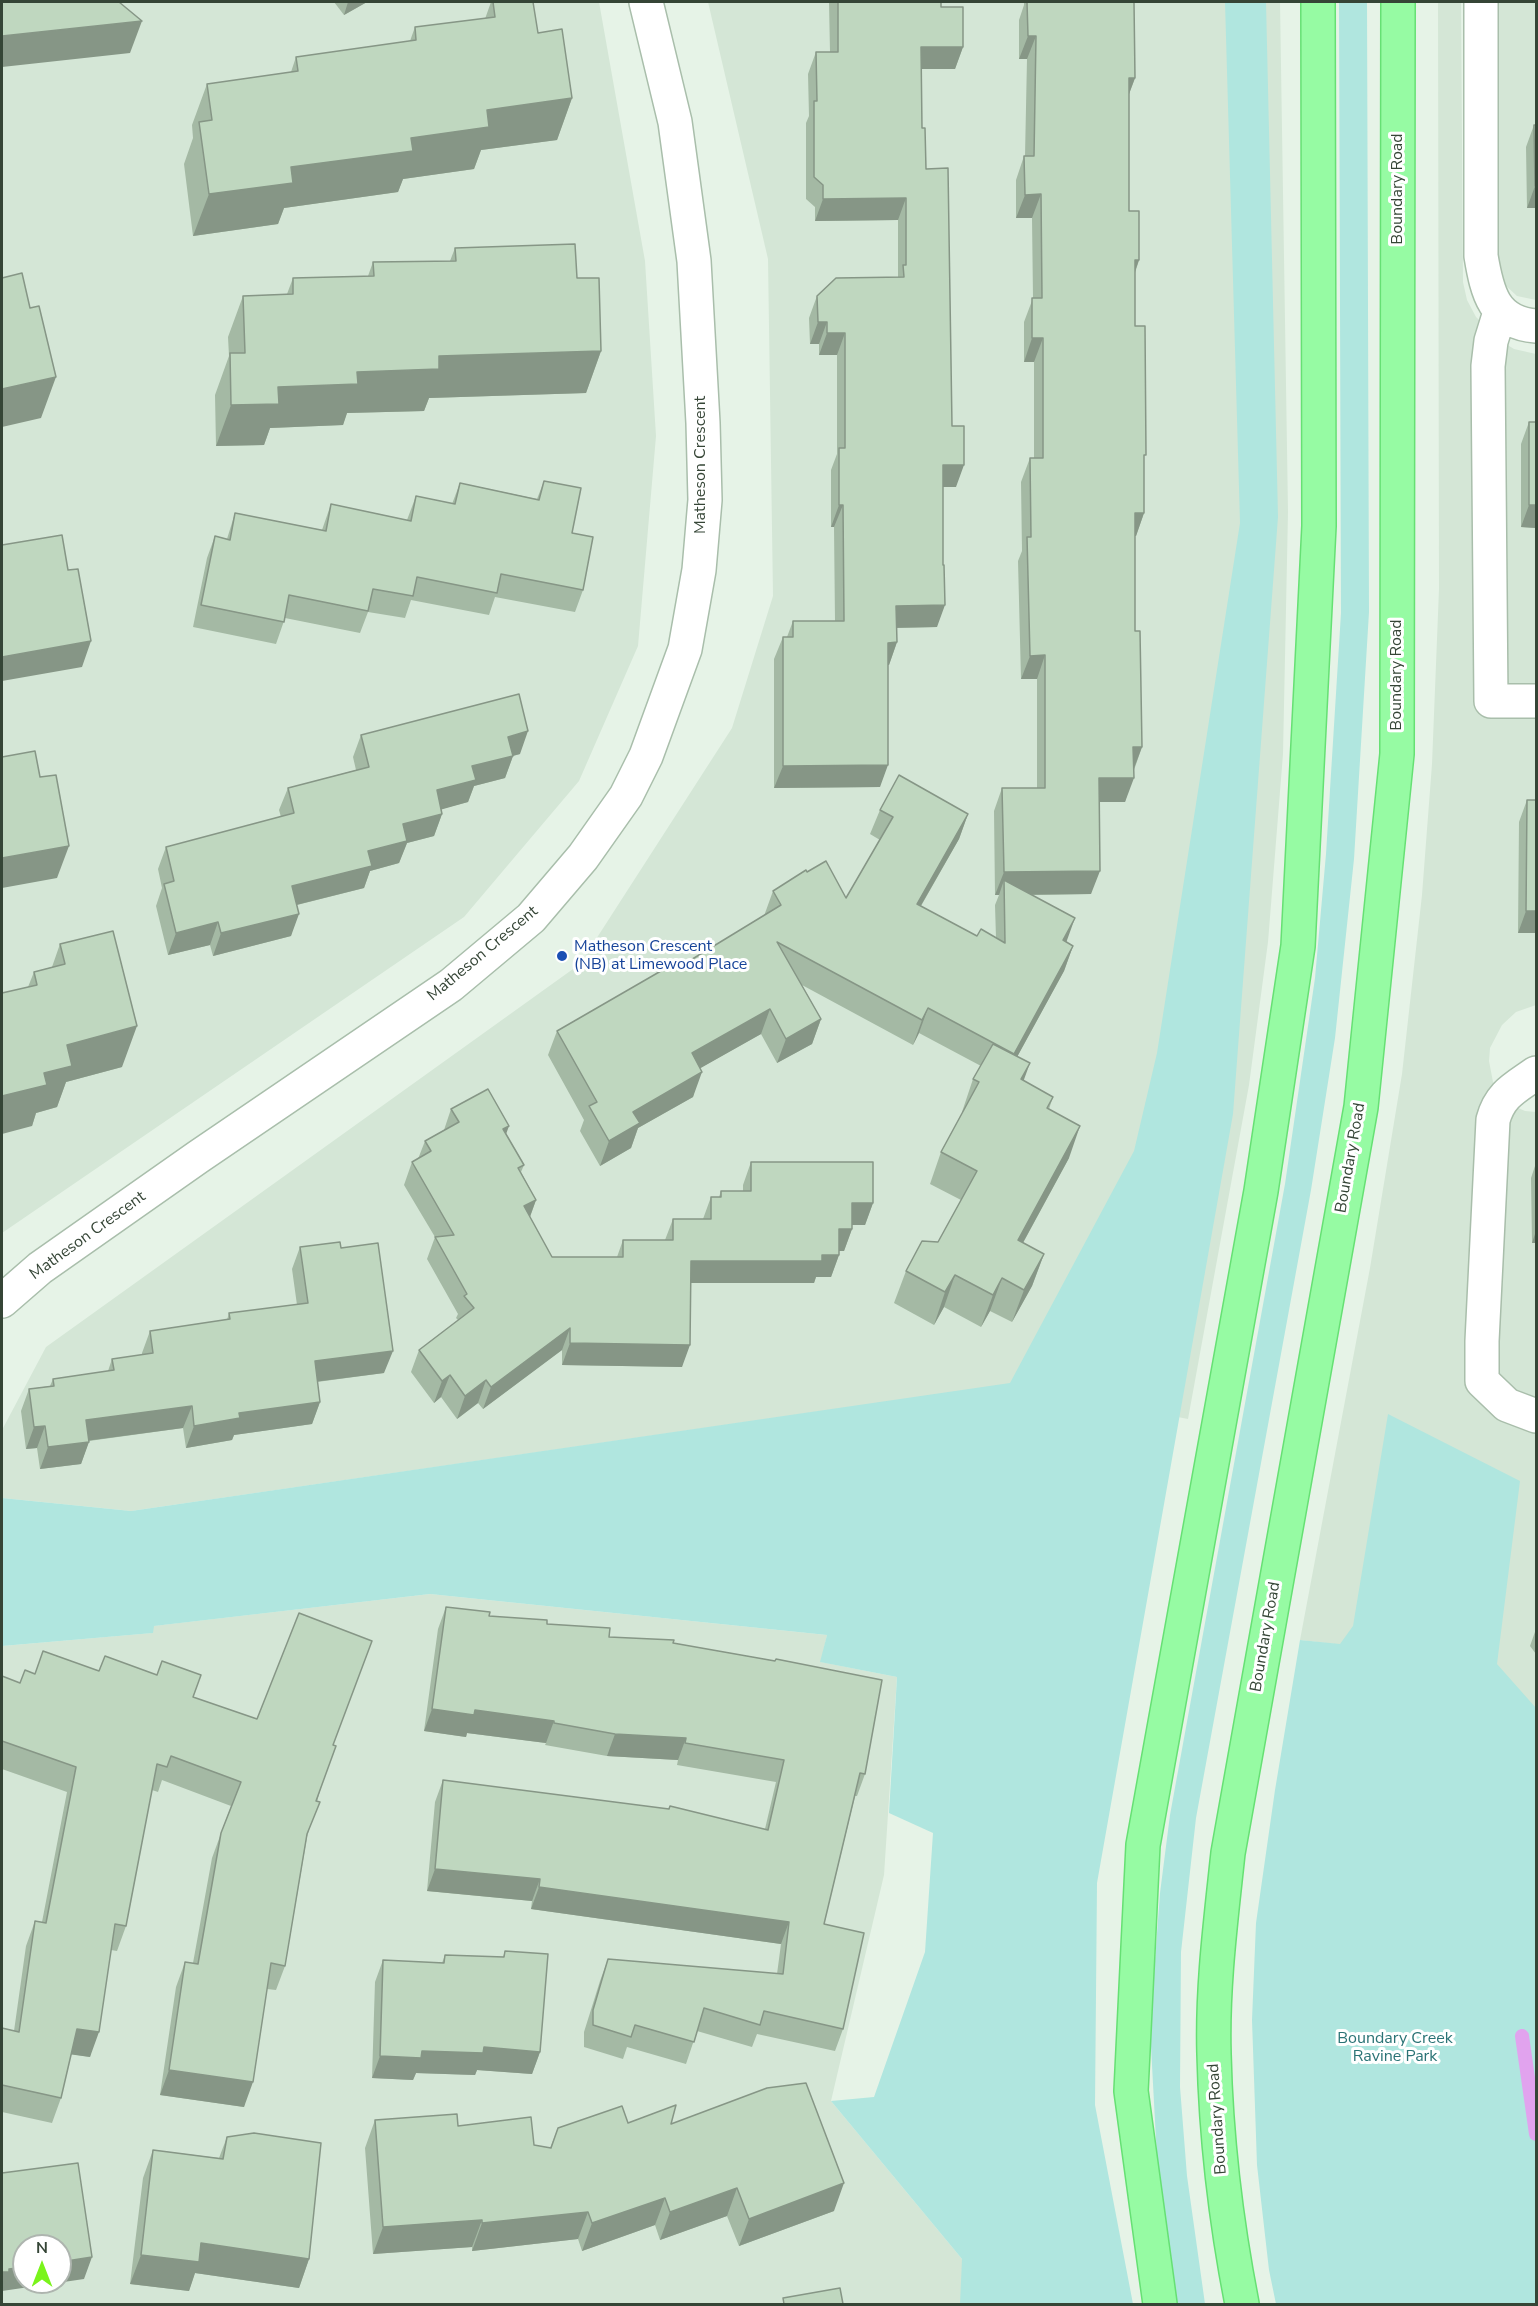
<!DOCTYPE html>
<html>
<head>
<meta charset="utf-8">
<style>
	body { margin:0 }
	#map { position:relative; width:1538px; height:2306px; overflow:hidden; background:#e6f3e7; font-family:"Nunito Sans",sans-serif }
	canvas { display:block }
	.frame { position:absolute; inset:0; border:3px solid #354536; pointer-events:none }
	.north { position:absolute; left:12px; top:2234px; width:60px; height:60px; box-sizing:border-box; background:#fff; border:2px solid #aeb5af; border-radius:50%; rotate:0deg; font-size:16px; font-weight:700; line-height:24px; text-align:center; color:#354536 }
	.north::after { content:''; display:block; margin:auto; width:21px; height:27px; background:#7af41b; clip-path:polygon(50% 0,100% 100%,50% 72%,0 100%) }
</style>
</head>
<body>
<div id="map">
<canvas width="1538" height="2306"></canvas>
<div class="frame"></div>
<div class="north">N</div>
</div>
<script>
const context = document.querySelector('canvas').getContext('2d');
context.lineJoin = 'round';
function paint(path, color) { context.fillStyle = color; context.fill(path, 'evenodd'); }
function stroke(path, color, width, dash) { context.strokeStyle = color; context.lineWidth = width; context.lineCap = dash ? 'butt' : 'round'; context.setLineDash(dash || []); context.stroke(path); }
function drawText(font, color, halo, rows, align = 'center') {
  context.font = font + ' "Nunito Sans",sans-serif'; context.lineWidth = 6; context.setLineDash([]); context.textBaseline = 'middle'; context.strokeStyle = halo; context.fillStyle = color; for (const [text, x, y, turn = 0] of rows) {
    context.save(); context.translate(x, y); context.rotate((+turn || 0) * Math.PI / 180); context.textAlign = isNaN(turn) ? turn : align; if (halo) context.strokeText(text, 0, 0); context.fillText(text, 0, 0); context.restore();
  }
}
paint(new Path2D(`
	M2,2H599L645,261L656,436L638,646L579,781L464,917L2,1233Z
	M708,2H1280L1288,512L1283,754L1268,942L1249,1085L1188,1419L1009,1384L131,1511L2,1498V1430L46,1347L580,964L732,728L773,596L768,259Z
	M1438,2H1461L1463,282L1467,300L1476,317L1501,341L1514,349L1536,354V1005L1516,1012L1502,1025L1490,1048L1489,1061L1493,1082L1498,1089L1516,1107L1525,1111L1536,1112V1762L1446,1657L1300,1640L1370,1268L1402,1074L1422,895L1432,764L1439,589Z
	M1495,2H1536V300L1517,296L1504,284L1499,274L1497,260Z
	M430,1594L827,1635L821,1662L897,1677L884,1875L831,2101L962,2259L973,2304H2V1646L152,1633L153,1626ZM24,2246H60V2282H24Z`), '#d4e6d6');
paint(new Path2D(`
	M1225,2H1266L1278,517L1233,1114L1097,1883L1095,2105L1133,2304H960L962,2259L831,2101L874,2097L925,1952L933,1833L889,1813L897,1677L820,1662L827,1635L430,1594L154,1626L153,1633L2,1646V1498L131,1511L1010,1383L1134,1151L1157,1053L1240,523Z
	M1339,2H1367L1369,612L1354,859L1335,1038L1311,1190L1196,1818L1181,1952L1180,2087L1187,2176L1205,2304H1178L1164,2238L1158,2177L1150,2028L1160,1893L1170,1815L1285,1184L1315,978L1326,854L1341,613Z
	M1388,1414L1520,1481L1497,1664L1536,1708V2304H1276L1269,2270L1257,2165L1252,2020L1256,1923L1275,1790L1300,1640L1340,1644L1353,1626Z`), '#b0e6df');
stroke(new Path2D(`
	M1522,2036L1536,2134`), '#e1a3ee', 14);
const minor = new Path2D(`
	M1481,2V256C1487,292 1494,323 1536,326
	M1500,312L1491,341L1488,366L1491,701H1536
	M1536,1073C1515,1088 1500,1094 1493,1120L1482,1341V1381L1507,1405L1536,1416
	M2,1301L40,1268L198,1157L451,985L531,918L583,857L626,796L646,756L685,649L699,570L705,500L703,423L694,261L675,122L646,2`);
const major = new Path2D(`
	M1160,2304L1131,2091L1143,1845L1261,1191L1298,946L1319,526L1318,2
	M1242,2304C1226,2222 1216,2138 1214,2054C1212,1987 1221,1919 1228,1853L1361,1107L1397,754L1398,2`);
stroke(minor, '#a9beab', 36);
stroke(major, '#66e074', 36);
stroke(minor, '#fff', 33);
stroke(major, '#96fba3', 33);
paint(new Path2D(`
	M334,2H367L344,15Z
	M491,2H533L538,33L572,98L557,140L481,150L474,169L403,179L398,192L284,208L278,224L193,236L184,164L193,138L192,125L207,84L291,72L296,57L410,41L415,27L485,19Z
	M829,2H941V7L963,47L955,69H921L922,128L952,426L956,487H943L937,627L897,628V642L889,665H888L880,787L774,788V659L783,637H787L793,621H835L834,527H831V470L837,454V355H819V344H810L809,318L817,296L898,277V220L815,221V207L806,199V123L809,116L808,74L816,52H830Z
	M1024,2H1134L1135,78L1129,94V211L1139,260L1135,273V326L1144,462V513L1136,536H1135V631L1142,747L1134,770L1125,802H1099L1091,894L1031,895L1066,942L1073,946L1064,971L1017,1057L1024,1081L1053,1097L1049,1109L1069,1158L1023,1243L1044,1254L1032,1286L1012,1322L990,1311L981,1327L944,1307L934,1325L894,1303L906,1271L938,1242L961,1200L930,1184L941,1152L963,1112H962L973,1079L981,1066L919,1033L913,1045L802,985L821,1019L812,1044L777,1063L761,1034L700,1068L693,1097L638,1128L631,1148L600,1166L580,1131L584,1120L548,1055L557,1031L676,969L764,916L773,891L807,872L846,898L880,840L870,834L880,810L968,814L959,839L921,906L977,936L996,938L995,905L999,895H995L994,811L1002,788H1037V679H1021L1018,561L1022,551L1021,482L1030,458H1034V362H1024V322L1033,298L1032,218H1016V180L1024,156H1025L1027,59H1019V20L1024,5Z
	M1534,125L1536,208H1527L1526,147Z
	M455,248L577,278L601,351L586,393L429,398L424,411L347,413L343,425L270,428L264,445L216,446L215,395L229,356L228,337L243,296L287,294L293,278L368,276L373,262L450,261Z
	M1529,422H1536V528L1521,527V444Z
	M544,481L572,533L583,590L575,612L495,597L489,615L411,600L405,618L368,612L360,633L285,618L276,644L193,627L207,558L215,536L227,539L235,513L322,530L331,504L407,520L416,496L452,504L460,483L537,499Z
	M361,735L520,754L513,756L505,778L474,786L468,802L441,809L442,814L434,836L407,843L399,863L370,871L364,888L297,905L291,936L213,956L210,945L168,955L156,906L162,888L158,869L166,847L281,817L279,810L288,788L356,770L353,757Z
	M1527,800H1536V933H1518L1519,822Z
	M60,944L122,1067L66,1082L57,1107L36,1113L32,1126L28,987L34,972L52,967Z
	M451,1109L506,1134L524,1165L521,1172L536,1200L530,1217L552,1257H617L623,1240H665L673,1219H703L711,1197H719L721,1191H743V1185L751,1162L873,1203L865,1225H852V1229L844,1251H839V1255L831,1277H816L814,1283H691L682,1367L562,1365V1350L483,1409L478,1403L457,1419L441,1397L434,1403L411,1372L419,1350L458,1320L456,1318L458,1314L427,1259L435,1237L404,1185L412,1162L418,1159L425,1141L444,1130Z
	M1536,1163V1243H1532L1531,1178Z
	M300,1247L341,1248L384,1373L317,1382L320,1402L312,1424L234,1435L232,1440L186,1448L183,1428L89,1441L81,1464L40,1469L37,1448L26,1449L21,1411L29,1389L50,1386L53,1379L108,1371L112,1359L142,1355V1353L150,1331L227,1320L229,1313L297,1305L292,1269Z
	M446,1607L489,1616L547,1624L609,1637L673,1643L865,1774L857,1796H855L824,1924L843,2029L835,2051L757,2034L752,2047L697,2031L686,2064L627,2047L623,2059L584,2047V2032L600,1981L608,1959L777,1974L781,1944L531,1909L532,1901L427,1891L435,1802L443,1780L765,1829L776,1782L677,1765L678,1760L607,1756L545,1745L546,1743L467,1733L466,1737L424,1731L438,1629Z
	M1536,1629V1654L1530,1646Z
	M99,1671L193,1697L333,1745L307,1837L285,1966L276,1990L267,1989L244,2107L160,2095L176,1987L185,1962L193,1963L212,1858L231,1806L162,1780L158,1792L152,1790L126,1926L117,1951L111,1950L90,2057L71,2054L61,2098L52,2123L2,2112V2028L14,2031L26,1946L35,1921L42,1922L67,1792L2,1769V1676L20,1683L35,1674Z
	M505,1951L540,2052L532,2074L477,2070L475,2075L416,2073L413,2080L372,2078L375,1982L383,1960L442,1963L445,1955L503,1957Z
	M375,2120L458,2126L534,2145L550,2148L558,2128L628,2123L671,2124L834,2211L739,2246L727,2216L660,2240L655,2225L582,2251L578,2239L472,2251V2247L373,2254L365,2148Z
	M227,2137L309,2259L299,2288L195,2273L189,2291L130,2284L143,2178L153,2150L219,2158Z`), '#a4b9a4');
paint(new Path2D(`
	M348,2H367L344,15Z
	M142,21L130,53L2,67V36Z
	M1028,36H1036L1027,59H1019Z
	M921,47H963L955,69H913Z
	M1129,78H1135L1126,102Z
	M572,98L557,140L481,150L474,169L403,179L398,192L284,208L278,224L193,236L209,194L291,167L411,138L487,110Z
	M1535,186H1536V208H1527Z
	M1041,194L1032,218H1016L1025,195Z
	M906,198L898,220L815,221L823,199Z
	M1135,260H1139L1131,283Z
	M818,322H827L819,344H810Z
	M827,333H845L837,355H819Z
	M1032,338H1043L1034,362H1024Z
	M601,351L586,393L429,398L424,411L347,413L343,425L270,428L264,445L216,446L231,405L278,387L439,356Z
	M56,377L41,418L2,427V389Z
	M943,465H964L956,487H934Z
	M839,505H843L834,527H831Z
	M1529,505H1536V528L1521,527Z
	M1135,513H1144L1136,536H1126Z
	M945,605L937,627L888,628L896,606Z
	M91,641L82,667L2,681V657Z
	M897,642L889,665H880L888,643Z
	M1045,655L1037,679H1021L1030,656Z
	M528,731L520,754L500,759L508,737Z
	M1133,747H1142L1133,771Z
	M513,756L505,778L474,786L468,802L429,813L437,790L472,766Z
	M888,765L880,787L774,788L783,766Z
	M1099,778H1134L1125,802H1090Z
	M442,814L434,836L407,843L399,863L370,871L364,888L284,908L292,886L368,851L403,824Z
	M968,814L959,839L908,928L917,904Z
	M69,846L57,878L2,888V858Z
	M1100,871L1091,894L1005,895L1004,880L999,895H995L1004,872Z
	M1526,911H1536V933H1518Z
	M299,914L291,936L213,956L221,933Z
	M1075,918L1066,943L1063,940Z
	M218,922L210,945L168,955L176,933Z
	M1073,946L1064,971L1005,1079L1014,1054Z
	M928,1008L919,1033L913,1045L922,1020Z
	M770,1009L761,1034L683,1078L692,1053Z
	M821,1019L812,1044L777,1063L786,1039Z
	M137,1026L122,1067L66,1082L57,1107L36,1113L32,1126L2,1134V1096L44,1073L67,1045Z
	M1030,1063L1018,1096L1021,1079Z
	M702,1072L693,1097L638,1128L631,1148L600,1166L609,1141L633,1112Z
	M509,1126L501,1148L503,1129Z
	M1080,1126L1069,1158L1007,1272L1018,1240Z
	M536,1200L528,1222L524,1206Z
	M852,1203H873L865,1225H844Z
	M839,1229H852L844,1251H831Z
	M1536,1231V1243H1532Z
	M1044,1254L1032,1286L1012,1322L1024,1290Z
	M822,1255H839L831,1277H816L814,1283H683L691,1261Z
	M955,1275L944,1307L934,1325L945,1292Z
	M1002,1278L990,1311L981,1327L993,1295Z
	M570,1328L562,1350L483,1409L491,1387Z
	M570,1343L690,1345L682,1367L562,1365Z
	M393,1351L384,1373L306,1383L315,1361Z
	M450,1375L441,1397L434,1403L442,1381Z
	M486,1380L478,1403L457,1419L465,1396Z
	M320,1402L312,1424L234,1435L232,1440L186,1448L194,1426L239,1413Z
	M192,1406L183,1428L78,1442L86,1420Z
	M45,1426L37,1448L26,1449L34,1427Z
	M89,1442L81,1464L40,1469L48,1447Z
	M432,1709L475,1710L554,1721L546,1743L467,1733L466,1737L424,1731Z
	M615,1734L686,1738L678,1760L607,1756Z
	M435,1869L540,1879L532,1901L427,1891Z
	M539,1887L789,1922L781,1944L531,1909Z
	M77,2029L99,2032L90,2057L68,2054Z
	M484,2047L540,2052L532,2074L477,2070L475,2075L416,2073L413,2080L372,2078L380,2056L422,2051Z
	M169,2070L253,2082L244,2107L160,2095Z
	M844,2183L834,2211L739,2246L749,2219Z
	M737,2188L727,2216L660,2240L670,2212Z
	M665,2198L655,2225L582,2251L592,2223Z
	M588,2212L578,2239L472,2251L482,2223Z
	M482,2220L472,2247L373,2254L383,2227Z
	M201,2243L309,2259L299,2288L195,2273L189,2291L130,2284L141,2255Z
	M92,2257L84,2279L2,2291V2292V2272L9,2269L24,2267V2282H60V2262Z`), '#869686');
const building = new Path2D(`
	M2,2H119L142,21L2,36Z
	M493,2H533L538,33L562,29L572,98L487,110L489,127L411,138L413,151L291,167L293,183L209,194L199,122L212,120L207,84L298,71L296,57L416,40L415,27L495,17Z
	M838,2H941V7H963V47H921L922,128H925L926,169L948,168L952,426H964V465H943V565H944L945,605L896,606L897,642L888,643V765L783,766V637H793V621H844L843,505H839V448H845V333H827V322H818L817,296L836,278L904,277L903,265H906V198L823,199V185L814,177V101H817L816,52H838Z
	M1027,2H1134L1135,78H1129V211H1139V260H1135V326H1145L1146,455H1144V513H1135V631H1140L1142,747H1133L1134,778H1099L1100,871L1004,872L1002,788H1045V655L1030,656L1027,537H1031L1030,458H1043V338H1032V298H1042L1041,194L1025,195L1024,156H1034L1036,36H1028Z
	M1534,125H1536V186H1535Z
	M575,244L577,278H599L601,351L439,356V369L357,372L358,384L278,387L279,404L231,405L230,353H245L243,296L293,294V278L374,276L373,262L456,261L455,248Z
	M22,273L30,308L39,306L56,377L2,389V278Z
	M1529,422H1536V505H1529Z
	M544,481L581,488L572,533L593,537L583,590L501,574L497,593L417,577L413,596L373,589L368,611L289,595L284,622L201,605L215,536L230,540L235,513L326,531L331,504L411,521L416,496L455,504L460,483L539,500Z
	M62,535L68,570L78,569L91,641L2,657V545Z
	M519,694L528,731L508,737L513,756L472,766L476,780L437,790L442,814L403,824L407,841L368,851L372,866L292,886L299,914L221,933L218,922L176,933L164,884L174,881L166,847L294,813L288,788L369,767L361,735Z
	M35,751L40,777L56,775L69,846L2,858V757Z
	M899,775L968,814L917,904L977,936L981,929L1005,943L1004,880L1075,918L1063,940L1073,946L1014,1054L928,1008L922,1020L777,942L821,1019L786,1039L770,1009L692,1053L702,1072L633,1112L640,1123L609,1141L589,1106L597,1102L557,1031L673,964L676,969L781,905L773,891L806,870L807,872L826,861L846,898L893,817L880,810Z
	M1527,800H1536V911H1526Z
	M113,931L137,1026L67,1045L72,1066L44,1073L47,1085L2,1096V993L37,985L34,972L65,964L60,944Z
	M993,1044L1030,1063L1021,1079L1053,1097L1047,1108L1080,1126L1018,1240L1044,1254L1024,1290L1002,1278L993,1295L955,1275L945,1292L906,1271L922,1241L938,1242L977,1171L941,1152L979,1082L973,1079Z
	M488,1089L509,1126L503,1129L524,1165L518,1168L536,1200L524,1206L552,1257H623V1240H673V1219H711V1197H721V1191H751V1162H873V1203H852V1229H839V1255H822V1261H691L690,1345L570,1343V1328L491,1387L486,1380L465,1396L450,1375L442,1381L419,1350L474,1308L464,1296L467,1294L435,1237L454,1235L412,1162L431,1151L425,1141L459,1122L451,1109Z
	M340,1242L341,1248L378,1243L393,1351L315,1361L320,1402L239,1413L240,1418L194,1426L192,1406L86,1420L89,1442L48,1447L45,1426L34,1427L29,1389L54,1386L53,1379L114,1370L112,1359L153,1353L150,1331L230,1319L229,1313L308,1303L300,1247Z
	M446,1607L490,1612L489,1616L547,1620V1624L610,1628L609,1637L674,1640L673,1643L775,1661L776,1659L882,1680L865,1774L860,1773L824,1924L864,1933L843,2029L764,2011L760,2025L704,2008L694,2042L635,2025L631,2037L593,2025V2010L608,1959L783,1974L789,1922L539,1887L540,1879L435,1869L443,1780L669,1809L670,1806L768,1830L784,1760L685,1743L686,1738L615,1734L554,1723V1721L475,1710L474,1715L432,1709Z
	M299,1613L372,1641L333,1745L336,1746L316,1801L320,1802L307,1834L285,1966L271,1963L253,2082L169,2070L185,1962L198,1964L221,1833L241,1782L171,1756L167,1767L157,1764L126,1926L115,1924L99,2032L77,2029L61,2098L2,2085V2028L19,2032L35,1921L46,1923L76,1767L2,1741V1676L20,1683L25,1670L35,1674L43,1651L99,1671L105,1656L157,1675L162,1661L201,1675L193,1697L257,1719Z
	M505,1951L548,1954L540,2052L484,2047L483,2053L422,2051L421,2058L380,2056L383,1960L444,1963L445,1955L504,1957Z
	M806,2083L844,2183L749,2219L737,2188L670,2212L665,2198L592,2223L588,2212L482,2223V2220L383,2227L375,2120L457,2114L458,2126L531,2117L534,2145L551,2148L558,2128L622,2106L628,2123L676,2105L671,2124L767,2088Z
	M254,2133L321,2143L309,2259L201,2243L199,2262L141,2255L153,2150L223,2159L227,2137Z
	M78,2163L92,2257L60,2262V2246H24V2267L9,2269V2272H2V2173Z
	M840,2288L843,2304H784L783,2298Z`);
paint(building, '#bfd7bf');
stroke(building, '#869686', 1.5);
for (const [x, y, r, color] of [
	[562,956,6,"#1a4fb4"]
]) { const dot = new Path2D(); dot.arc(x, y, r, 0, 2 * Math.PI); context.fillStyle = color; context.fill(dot); stroke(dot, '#fff', 2); }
drawText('16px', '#354536', '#fff', [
	["Boundary Road",1398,189,-90],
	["Matheson Crescent",701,465,-90],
	["Boundary Road",1397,675,-90],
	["Matheson Crescent",483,954,-40],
	["Boundary Road",1351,1158,-80],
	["Matheson Crescent",88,1236,-36],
	["Boundary Road",1266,1637,-80],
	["Boundary Road",1218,2119,-94]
]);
drawText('16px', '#164399', '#fff', [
	["Matheson Crescent",574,947],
	["(NB) at Limewood Place",574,965]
], 'left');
drawText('16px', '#2a7375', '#fff', [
	["Boundary Creek",1395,2039],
	["Ravine Park",1395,2057]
]);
</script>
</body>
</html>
